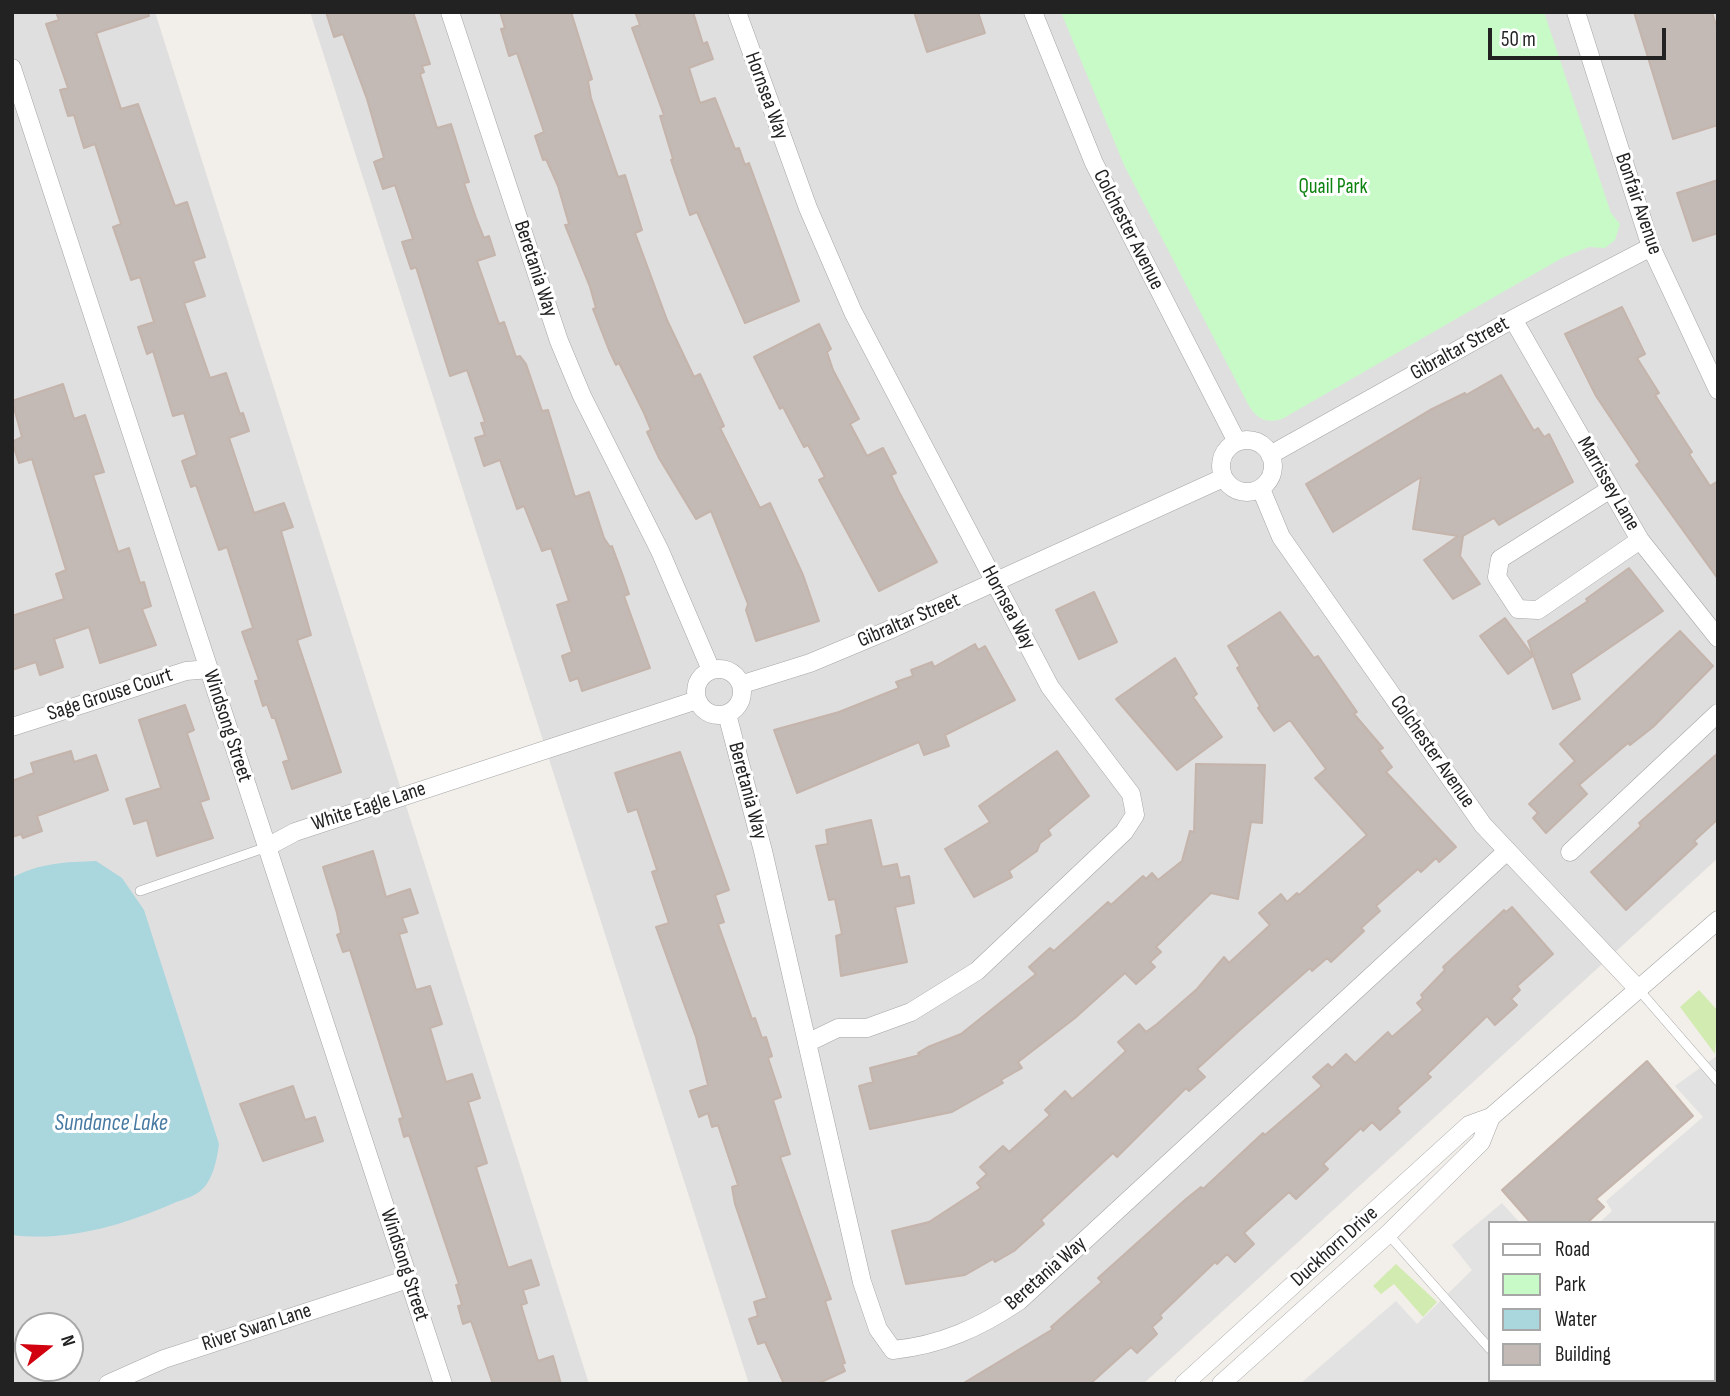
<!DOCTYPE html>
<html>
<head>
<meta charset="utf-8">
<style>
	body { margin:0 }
	#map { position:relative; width:1730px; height:1396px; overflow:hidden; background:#f2eee9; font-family:"Sofia Sans Condensed",sans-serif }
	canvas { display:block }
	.frame { position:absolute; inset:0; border:14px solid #222; pointer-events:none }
	.legend { position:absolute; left:1488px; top:1221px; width:228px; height:161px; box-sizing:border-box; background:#fff; border:2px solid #a7a7a7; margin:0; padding:9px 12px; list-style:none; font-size:21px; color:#222 }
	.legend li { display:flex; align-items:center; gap:14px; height:35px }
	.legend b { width:35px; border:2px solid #a7a7a7 }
	.north { position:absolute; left:14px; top:1312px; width:70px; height:70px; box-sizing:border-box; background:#fff; border:2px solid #a7a7a7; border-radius:50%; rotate:72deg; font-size:19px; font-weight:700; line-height:28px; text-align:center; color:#222 }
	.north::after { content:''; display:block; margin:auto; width:24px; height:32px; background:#d2010f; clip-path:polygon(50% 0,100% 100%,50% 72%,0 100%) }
	.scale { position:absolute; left:1488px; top:28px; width:178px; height:32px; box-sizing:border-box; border:4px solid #222; border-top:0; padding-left:9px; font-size:21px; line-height:24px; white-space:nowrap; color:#222; -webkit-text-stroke:5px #fff; paint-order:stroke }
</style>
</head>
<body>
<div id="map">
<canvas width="1730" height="1396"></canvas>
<div class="frame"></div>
<ul class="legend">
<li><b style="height:9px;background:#fff"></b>Road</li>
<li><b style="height:19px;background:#c8fac8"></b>Park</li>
<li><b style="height:19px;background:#aad6de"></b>Water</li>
<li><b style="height:19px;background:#c3bab5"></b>Building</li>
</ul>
<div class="north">N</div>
<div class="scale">50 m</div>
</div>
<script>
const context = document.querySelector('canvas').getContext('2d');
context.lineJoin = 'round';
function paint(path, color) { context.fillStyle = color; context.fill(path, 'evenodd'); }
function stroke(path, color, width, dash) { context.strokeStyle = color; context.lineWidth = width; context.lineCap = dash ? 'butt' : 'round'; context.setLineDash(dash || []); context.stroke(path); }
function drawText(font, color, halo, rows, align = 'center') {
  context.font = font + ' "Sofia Sans Condensed",sans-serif'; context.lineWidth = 6; context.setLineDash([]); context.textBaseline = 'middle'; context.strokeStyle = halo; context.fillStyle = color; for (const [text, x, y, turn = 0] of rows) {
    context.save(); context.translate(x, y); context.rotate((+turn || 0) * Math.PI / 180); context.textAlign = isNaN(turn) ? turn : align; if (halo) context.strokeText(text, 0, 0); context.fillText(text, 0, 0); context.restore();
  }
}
paint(new Path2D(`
	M12,12H155L589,1384H12ZM28,1326H70V1368H28Z
	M310,12H1718V858L1143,1384H749Z`), '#e0dfdf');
paint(new Path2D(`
	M1699,990L1718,1011L1715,1054L1680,1007Z
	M1396,1264L1437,1302L1423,1317L1394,1284L1381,1294L1373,1286Z`), '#d1ebb0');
paint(new Path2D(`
	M1061,12H1544L1611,213L1620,224L1615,240L1605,248L1589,247L1562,258L1282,419C1265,424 1256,418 1248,404L1124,165Z`), '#c8fac8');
paint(new Path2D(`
	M1718,1055V1241L1714,1245V1223H1599L1612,1211L1606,1201L1703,1117L1675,1086Z
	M1502,1203L1520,1223H1490V1380H1519L1515,1384H1300L1396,1301L1417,1324L1472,1270L1452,1245Z`), '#e2e2e2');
paint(new Path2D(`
	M96,861L122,878L144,910L219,1144C217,1159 213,1182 199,1192C192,1197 182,1200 174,1203C124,1225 67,1242 12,1235V878C37,863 68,862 96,861Z`), '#aad6de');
const building = new Path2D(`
	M56,12H148L149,16L96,33L121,109L138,104L175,206L187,202L197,233L205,257L193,261L205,296L184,303L210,378L226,373L240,414L243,413L249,431L229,438L254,513L284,503L293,527L281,531L311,635L297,640L341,772L292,789L283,762L289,760L275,718H272L267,704L263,706L255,681L259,680L242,632L253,628L227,547L219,550L196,485L191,487L182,461L197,455L184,413L173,416L153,351L147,354L138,327L154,322L140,277L131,280L121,250L113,227L121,224L95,144L84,148L74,115L68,116L60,90L68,88L46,24L59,20Z
	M326,12H413L430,64L422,66L424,72L420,74L437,128L451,124L469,182L464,183L476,218L484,238L489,236L495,255L477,261L499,324L504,322L516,357L520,356L526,364L542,411L548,410L575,497L589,492L604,538L610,547L612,546L623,576L629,594L624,596L650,668L582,691L578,678L570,681L562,656L572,652L557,605L569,601L551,548L542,551L524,506L517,509L500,460L484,466L475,438L485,435L481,423L485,422L467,370L450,376L416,267L411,269L402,242L413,239L395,185L383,189L374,162L384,158L367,99L343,34L334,37Z
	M500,12H571L592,79L588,81L591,98L618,177L625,175L642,230L635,233L667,320L694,377L700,374L724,426L720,428L760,508L770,503L803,575L819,621L756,641L746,610L748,604L711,511L696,519L659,458L647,432L651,430L644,413L619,363L616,365L609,350L593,309L596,308L590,287L565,225L569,224L558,186L546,159L543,160L535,136L544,132L517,53L509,56L501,29L505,28Z
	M635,12H693L703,44L707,42L713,59L689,68L700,103L715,98L735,149L739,148L745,165L749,163L799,301L745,323L697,212L690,215L671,160L673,159L660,116L664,115L632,28L640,25Z
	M914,12H978L985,33L927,52Z
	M1634,12H1712L1718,32V125L1673,139Z
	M1718,180V233L1693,241L1677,193Z
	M1622,307L1645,354L1637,358L1659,393L1655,395L1692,452L1689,454L1710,486L1718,481V579L1636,465L1640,462L1596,396L1565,334Z
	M819,324L831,349L827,352L833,370L859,419L850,424L867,456L883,448L896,473L891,475L899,492L937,562L879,591L819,480L825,477L808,445L804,447L783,407L780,409L754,357Z
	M1501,375L1534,431L1538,428L1544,437L1549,434L1573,482L1499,525L1494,518L1463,536L1460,556L1480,584L1453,599L1424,560L1458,536L1413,529L1421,477L1333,532L1306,484L1430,410L1465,393L1466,395Z
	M63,384L74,419L85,415L104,472L93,475L118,552L129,548L140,583L144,582L151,606L142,609L156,645L100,663L89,627L54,639L63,667L40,675L36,662L12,670V616L64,599L56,574L66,570L32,459L19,463L12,442L22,437L12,401Z
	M1629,568L1663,611L1571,674L1580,699L1553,709L1528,641L1588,601L1586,599Z
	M1094,592L1117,642L1079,659L1056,610Z
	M1280,612L1314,658L1318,656L1357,712L1354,714L1383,748L1379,750L1392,767L1386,772L1456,847L1439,862L1436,858L1421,872L1418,869L1376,906L1380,911L1361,928L1364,931L1331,962L1327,958L1312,971L1310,968L1241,1029L1197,1069L1205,1077L1189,1091L1186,1088L1117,1157L1113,1153L1041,1220L1044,1224L1014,1251L995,1262L993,1259L965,1275L906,1284L892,1231L929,1222L981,1188L977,1183L987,1174L980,1167L1003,1146L1009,1152L1050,1115L1045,1110L1065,1091L1072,1099L1083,1090L1126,1051L1118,1042L1139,1024L1146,1032L1157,1024L1197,989L1224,957L1229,963L1270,925L1259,913L1281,894L1287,902L1297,893L1299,895L1367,835L1315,778L1326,769L1290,720L1274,731L1258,708L1260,706L1237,668L1240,666L1228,646Z
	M1505,618L1533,656L1508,674L1480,636Z
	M1680,631L1713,666L1653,727L1630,745L1628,743L1579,785L1587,794L1546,833L1533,818L1538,813L1529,804L1575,761L1560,744Z
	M975,644L978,650L985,646L1015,700L945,735L949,746L924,755L919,742L797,793L774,730L839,712L899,688L896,682L913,676L911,670L932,662L934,667Z
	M1175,658L1197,694L1193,697L1222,737L1177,770L1116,699Z
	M185,705L194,730L187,733L209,799L200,802L213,838L157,856L147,820L134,824L126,799L161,788L139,720Z
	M71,751L74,762L96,755L108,790L37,816L42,831L23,838L21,834L12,837V781L34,773L31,763Z
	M1057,751L1089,796L1048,830L1051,835L1040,843L1037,851L1009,871L1012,877L974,897L945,849L990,822L979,806Z
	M680,752L729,890L715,895L724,922L718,924L752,1019L755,1018L762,1038L766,1037L772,1056L768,1058L781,1097L773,1100L790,1154L780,1157L831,1299L825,1301L845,1363L842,1364L845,1371L817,1384H784L765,1342L758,1344L749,1319L758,1316L754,1302L767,1298L735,1204L732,1187L738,1185L718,1125L712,1127L708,1113L699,1117L690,1091L708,1085L696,1037L656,927L669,923L652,872L657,870L637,809L628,812L615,773Z
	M1718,753V819L1694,841L1697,844L1626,910L1591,872L1641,826L1639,823Z
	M1196,764L1265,765L1262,823L1251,822L1238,899L1211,893L1156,947L1161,952L1150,962L1155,967L1136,984L1125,973L1075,1018L1018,1062L1022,1068L1001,1080L1003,1083L952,1112L870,1129L859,1086L873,1082L870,1068L920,1055L918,1053L928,1047L961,1034L1036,974L1029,967L1050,948L1054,951L1108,902L1111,905L1143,876L1146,879L1152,873L1158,880L1182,861L1190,831L1194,832Z
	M871,820L882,867L897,864L900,878L909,876L914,903L895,907L907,962L841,976L836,936L842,934L835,899L829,900L816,846L828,844L826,830Z
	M373,851L386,897L410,889L418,913L402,918L407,932L399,934L416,990L430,986L442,1024L430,1028L446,1082L472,1074L480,1098L468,1102L487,1163L476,1167L508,1268L531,1260L539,1285L523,1290L527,1303L521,1305L538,1361L553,1356L561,1384H493L471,1321L463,1324L458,1306L462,1305L456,1285L459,1284L409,1135L404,1137L399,1119L403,1118L350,950L343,952L337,935L341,933L337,913L323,867Z
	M1512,907L1553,954L1517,986L1520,990L1511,999L1517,1005L1495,1025L1487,1016L1427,1074L1431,1077L1397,1108L1400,1112L1380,1130L1372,1122L1363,1131L1361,1128L1323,1164L1328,1169L1296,1199L1289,1192L1244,1233L1254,1244L1235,1262L1227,1254L1217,1264L1215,1262L1160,1315L1162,1318L1152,1327L1157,1334L1137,1353L1131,1347L1090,1384H962L1053,1329L1051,1327L1102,1282L1098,1278L1186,1199L1201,1187L1203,1189L1263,1133L1265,1135L1322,1086L1313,1077L1328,1064L1332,1068L1346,1054L1355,1063L1388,1032L1392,1037L1423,1010L1417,1003L1423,998L1421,995L1445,970L1443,967L1504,910L1506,912Z
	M1647,1061L1693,1116L1596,1199L1604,1207L1587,1223H1531L1502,1190Z
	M293,1086L305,1120L315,1117L323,1141L263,1161L240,1104Z`);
paint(building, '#c3bab5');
stroke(building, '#c4b4ab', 2);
const service = new Path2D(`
	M140,891L267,847
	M1639,990L1718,1081
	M1388,1234L1490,1349`);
const minor = new Path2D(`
	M450,12L559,341L582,396L660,551L711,670
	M737,12L808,208L853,312L1050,687L1131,794L1135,815L1124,832L977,971L911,1012L867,1028H838L807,1043
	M1033,12L1094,163L1237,442
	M1576,12L1651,247L1718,390
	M12,68L443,1384
	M1513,319L1640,540L1718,638
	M1221 466a26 26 0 1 1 52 0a26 26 0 1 1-52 0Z
	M1270,455L1513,319L1651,247
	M1261,489L1281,537L1483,825L1639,990
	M1609,490L1500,559L1497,577L1518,609L1538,610L1640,540
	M696 692a23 23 0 1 1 46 0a23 23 0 1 1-46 0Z
	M743,684L810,663L889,630L1223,478
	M727,714L763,851L862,1282L878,1329L893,1350C941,1345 979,1328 1019,1301L1507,851
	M12,727L186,671L209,669
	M267,847L295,832L697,700
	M1570,852L1718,713
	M108,1384L164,1359L408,1279
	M1184,1384L1469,1125L1491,1117L1718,920
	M1221,1384L1388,1234L1481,1142L1491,1117`);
stroke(service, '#a6a6a6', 10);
stroke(minor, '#a6a6a6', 19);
stroke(service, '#fff', 9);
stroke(minor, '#fff', 18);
drawText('21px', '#222', '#fff', [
	["Hornsea Way",766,96,70],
	["Bonfair Avenue",1638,204,71],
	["Colchester Avenue",1128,230,63],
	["Beretania Way",535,269,72],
	["Gibraltar Street",1460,349,-29],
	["Marrissey Lane",1608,484,60],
	["Hornsea Way",1008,608,62],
	["Gibraltar Street",909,621,-23],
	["Sage Grouse Court",110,695,-18],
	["Windsong Street",227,726,72],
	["Colchester Avenue",1432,752,55],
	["Beretania Way",747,791,75],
	["White Eagle Lane",369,807,-18],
	["Duckhorn Drive",1335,1247,-42],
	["Windsong Street",404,1265,72],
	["Beretania Way",1046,1274,-41],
	["River Swan Lane",257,1328,-18]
]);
drawText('21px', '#0d830f', '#fff', [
	["Quail Park",1333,188]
]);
drawText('italic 23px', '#477aa2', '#fff', [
	["Sundance Lake",111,1124]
]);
</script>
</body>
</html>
